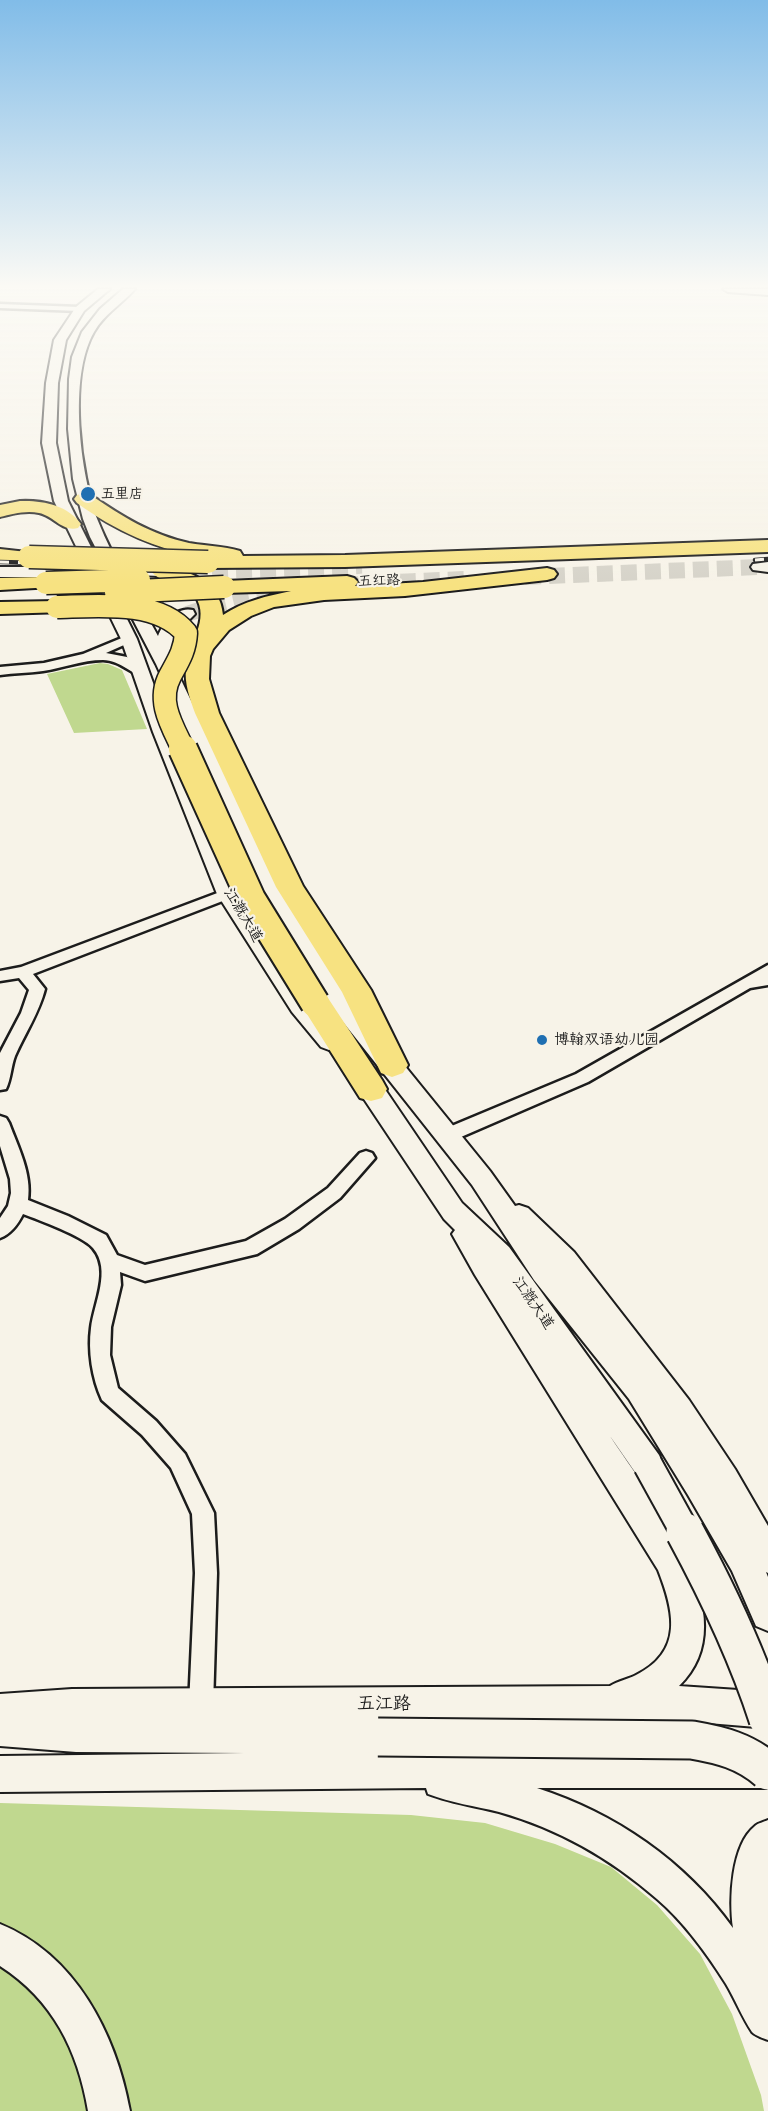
<!DOCTYPE html>
<html>
<head>
<meta charset="utf-8">
<style>
	body { margin:0 }
	canvas { display:block; background:#f7f3e8 }
</style>
</head>
<body>
<canvas width="768" height="2111"></canvas>
<script>
const context = document.querySelector('canvas').getContext('2d');
context.lineJoin = 'round';
function paint(path, color) { context.fillStyle = color; context.fill(path, 'evenodd'); }
function stroke(path, color, width, dash) { context.strokeStyle = color; context.lineWidth = width; context.lineCap = dash ? 'butt' : 'round'; context.setLineDash(dash || []); context.stroke(path); }
function drawText(font, color, halo, rows, align = 'center') {
  context.font = font + ' "Playpen Sans","LXGW WenKai TC",sans-serif'; context.lineWidth = 4.5; context.setLineDash([]); context.textBaseline = 'middle'; context.strokeStyle = halo; context.fillStyle = color; for (const [text, x, y, turn = 0] of rows) {
    context.save(); context.translate(x, y); context.rotate((+turn || 0) * Math.PI / 180); context.textAlign = isNaN(turn) ? turn : align; if (halo) context.strokeText(text, 0, 0); context.fillText(text, 0, 0); context.restore();
  }
}
paint(new Path2D(`
	M100,663L108,664L122,670L147,729L74,733L47,674Z
	M0,1803L411,1815L485,1823L555,1844L611,1867L657,1905L700,1954L732,2014L761,2095L764,2111H0Z`), '#c0d88f');
stroke(new Path2D(`
	M212,571L362,566
	M525,577L759,567
	M187,614C277,584 372,583 466,579`), '#d6d3c9', 16, [16, 8]);
const street = new Path2D(`
	M0,304L80,307L84,309L80,311L0,308Z
	M129,635L133,637V641L106,653L127,657L146,670V676C135,678 121,660 103,660C82,660 63,668 43,671C29,673 14,673 0,675V667L44,663L83,654Z
	M228,889L233,891L235,894L233,897L33,974L45,989C39,1013 25,1033 15,1056C11,1066 11,1079 6,1089L0,1090V1053L21,1013L29,990L19,978L0,981V971L21,967Z
	M768,965V985L750,988L588,1082L454,1140L448,1142L442,1140L439,1135L442,1130L576,1074Z
	M0,1116L6,1118L9,1123C18,1147 32,1174 28,1200L68,1216L106,1235L117,1255L145,1265L246,1241L285,1219L328,1188L360,1153L366,1151L372,1153L375,1158L340,1198L299,1229L257,1254L145,1281L120,1272L121,1285L111,1327L110,1355L118,1388L156,1421L185,1454L214,1513L217,1573L213,1706L209,1714L201,1718L193,1714L189,1706L195,1573L192,1514L171,1468L142,1435L102,1400C92,1378 88,1351 91,1328C94,1303 112,1270 93,1248C83,1236 39,1220 23,1214C18,1224 11,1234 0,1238V1218L8,1206L11,1193L10,1179L0,1146Z`);
const secondary = new Path2D(`
	M98,289H110L84,311L66,340L58,383L56,443L68,501L137,639L171,732L238,893L308,1000L337,1035L341,1041L337,1047L329,1050L321,1047L292,1012L217,894L153,732L121,639L54,501L42,443L46,383L54,340L76,307Z
	M123,289H135C122,304 104,314 94,332C68,377 80,474 98,521C114,561 138,599 158,636C163,622 177,606 193,610L195,614L176,633L172,661L284,895L344,991L490,1171L515,1206L519,1205L528,1208L574,1252L689,1400L735,1469L768,1526V1573L766,1572L768,1577V1631L756,1626L732,1571L688,1495L629,1399L534,1280L472,1185L328,1003L262,895L156,664L90,537L83,519L73,479L68,429L69,379L72,357L82,332L100,309Z
	M723,289H768V295L728,292Z
	M768,562V572L753,570L751,567L753,564Z
	M0,567H78L86,572L78,577H0Z
	M140,567H186L194,572L186,577L134,575L132,572Z
	M358,1065L367,1068L380,1082L462,1203L509,1247L659,1455L663,1465L659,1475L648,1480L637,1475L610,1436C650,1498 751,1617 679,1686L768,1692V1728L672,1720L384,1722L391,1724L396,1737L391,1750L385,1752L768,1753V1787L766,1788H537C615,1813 685,1861 733,1928C729,1900 731,1845 755,1826C758,1823 764,1822 768,1820V2040C763,2038 756,2036 752,2032C742,2017 735,1999 726,1984C707,1954 684,1922 657,1899C610,1858 559,1829 499,1812C475,1806 451,1803 428,1794L426,1788L0,1792V1756L244,1753L76,1752L0,1746V1694L72,1689L610,1686C618,1681 628,1679 636,1675C684,1651 674,1611 658,1570L475,1275L452,1234L455,1230L444,1219L362,1096L346,1074L349,1068Z
	M0,1924C76,1955 116,2034 130,2111H88C78,2051 53,2000 0,1966Z`);
const highway = new Path2D(`
	M84,493L91,495C121,516 152,535 189,543C206,546 223,546 240,551L243,556L345,555L768,540V552L345,567L208,568L201,566L198,562L202,557C155,549 116,531 77,503L74,499L77,495Z
	M20,501C42,500 68,505 81,524L78,528C62,532 54,516 39,513C26,510 12,514 0,517V505Z
	M0,549L36,553L39,557L36,561L29,563L0,561Z
	M162,566C190,571 220,581 223,615C244,601 267,596 291,591L224,593L217,591L213,587L217,583L224,581L347,576L354,578L358,582L355,586L423,582L547,568L554,570L557,574L554,578L547,580L405,596L324,600L274,607L251,616L229,630L213,649L210,656L209,679L219,713L303,886L371,990L408,1065L403,1073L392,1077L381,1073L342,992L276,887L195,713C190,699 184,683 186,667C188,643 211,620 195,596C184,578 160,584 152,572L155,568Z
	M46,577L53,579L57,583L53,587L0,590V578Z
	M57,601L65,602L68,607L65,612L0,614V602Z
	M315,992L326,995L382,1080L387,1089L382,1098L371,1101L360,1098L300,1003L304,995Z`);
stroke(street, '#1c1c1c', 5);
stroke(secondary, '#1c1c1c', 4);
stroke(highway, '#1c1c1c', 4);
paint(street, '#f7f3e8');
paint(secondary, '#f7f3e8');
paint(highway, '#f7e281');
const rail = new Path2D(`
	M755,560L768,559
	M0,562L207,567`);
stroke(rail, '#1c1c1c', 4.5);
stroke(rail, '#f7f3e8', 3, [9]);
const secondaryBridgeFar1 = new Path2D(`
	M648,1465L686,1534`);
const secondaryBridge = new Path2D(`
	M685,1532C718,1593 747,1654 768,1719
	M378,1737L692,1740C721,1745 745,1751 768,1771`);
const highwayBridgeFar1 = new Path2D(`
	M29,557L208,562
	M46,583L139,580
	M116,592L224,587
	M57,607C97,606 158,599 186,633C185,651 178,661 170,676C156,702 173,727 184,751`);
const highwayBridge = new Path2D(`
	M183,749L251,899L315,1003`);
stroke(secondaryBridgeFar1, '#1c1c1c', 32, []);
stroke(secondaryBridge, '#1c1c1c', 41, []);
stroke(highwayBridgeFar1, '#1c1c1c', 25, []);
stroke(highwayBridge, '#1c1c1c', 32, []);
stroke(secondaryBridgeFar1, '#f7f3e8', 28);
stroke(secondaryBridge, '#f7f3e8', 37);
stroke(highwayBridgeFar1, '#f7e281', 22);
stroke(highwayBridge, '#f7e281', 28);
const sky = context.createLinearGradient(0, 0, 0, 585);
sky.addColorStop(0, '#81bce8');
sky.addColorStop(0.49, '#fbfaf5');
sky.addColorStop(1, '#fbfaf500');
context.fillStyle = sky;
context.fillRect(0, 0, 768, 585);
for (const [x, y, r, color] of [
	[88,494,8,"#1f6fb2"],
	[542,1040,6,"#1f6fb2"]
]) { const dot = new Path2D(); dot.arc(x, y, r, 0, 2 * Math.PI); context.fillStyle = color; context.fill(dot); stroke(dot, '#f7f3e8', 2); }
drawText('14px', '#1c1c1c', '#f7f3e8', [
	["五里店",101,494]
], 'left');
drawText('14px', '#1c1c1c', '#f7f3e8', [
	["五红路",379,581,-2]
]);
drawText('15px', '#1c1c1c', '#f7f3e8', [
	["江溉大道",243,915,59],
	["江溉大道",533,1303,55]
]);
drawText('15px', '#1c1c1c', '#f7f3e8', [
	["博翰双语幼儿园",554,1040]
], 'left');
drawText('18px', '#1c1c1c', '#f7f3e8', [
	["五江路",384,1704]
]);
</script>
</body>
</html>
